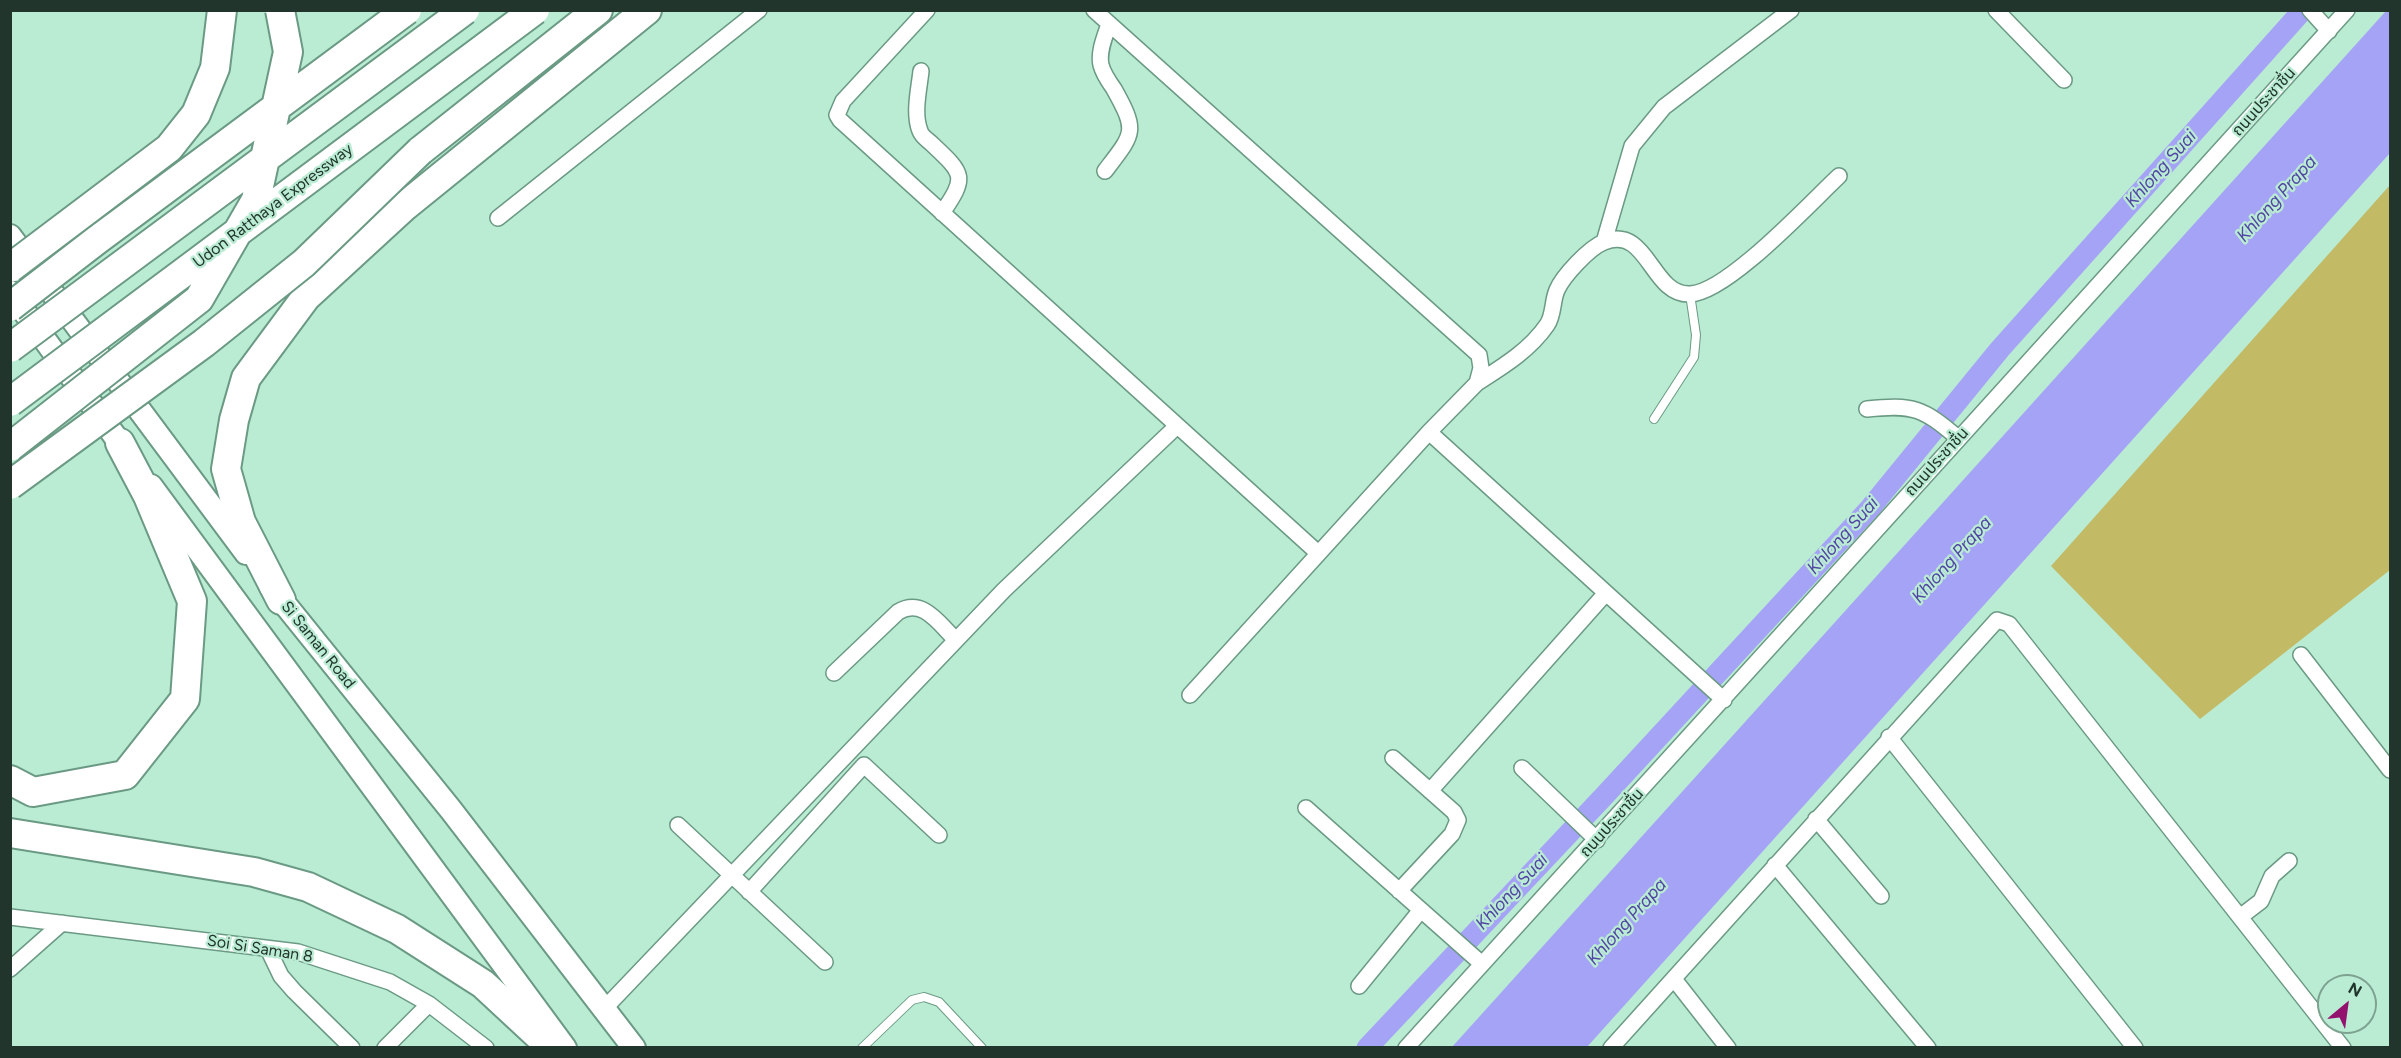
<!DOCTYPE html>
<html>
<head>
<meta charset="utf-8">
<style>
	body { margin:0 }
	#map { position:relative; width:2401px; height:1058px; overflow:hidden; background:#baebd3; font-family:Figtree,sans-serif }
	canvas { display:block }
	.frame { position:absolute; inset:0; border:12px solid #21352c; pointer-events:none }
	.north { position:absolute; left:2317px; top:974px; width:60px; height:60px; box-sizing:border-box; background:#baebd3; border:2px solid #7da290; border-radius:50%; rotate:29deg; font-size:16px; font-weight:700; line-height:24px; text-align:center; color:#21352c }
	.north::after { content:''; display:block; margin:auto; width:21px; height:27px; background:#93126d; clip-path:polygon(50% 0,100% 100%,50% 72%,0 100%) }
</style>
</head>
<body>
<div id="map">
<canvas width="2401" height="1058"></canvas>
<div class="frame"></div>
<div class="north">N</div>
</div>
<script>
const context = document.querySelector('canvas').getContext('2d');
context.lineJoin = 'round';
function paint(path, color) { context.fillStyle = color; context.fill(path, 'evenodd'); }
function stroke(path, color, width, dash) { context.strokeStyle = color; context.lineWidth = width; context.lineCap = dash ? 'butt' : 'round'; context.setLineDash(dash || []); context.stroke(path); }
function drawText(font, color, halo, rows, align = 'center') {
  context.font = font + ' Figtree,"Noto Sans Thai",sans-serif'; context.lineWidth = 4.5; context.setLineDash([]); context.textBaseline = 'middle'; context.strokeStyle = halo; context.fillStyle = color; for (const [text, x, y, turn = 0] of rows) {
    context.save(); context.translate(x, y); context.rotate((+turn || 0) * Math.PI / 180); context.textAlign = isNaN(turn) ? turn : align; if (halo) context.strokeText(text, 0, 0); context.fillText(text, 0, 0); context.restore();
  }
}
paint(new Path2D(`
	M2390,185V570L2200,719L2051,566Z`), '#c2ba65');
paint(new Path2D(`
	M2386,11H2390V153L1587,1047H1452Z`), '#a5a3f6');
stroke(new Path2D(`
	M1367,1048L1605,795L1871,507L2000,349L2303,10`), '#a5a3f6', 21);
const lane = new Path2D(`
	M1654,419L1694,357L1696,335L1690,294
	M862,1048L912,1000L924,997L939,1002L982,1048`);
const street = new Path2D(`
	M927,10L843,101L837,115L840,120L1318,553
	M1094,10L1460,338L1479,355L1481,368L1477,383L1429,432L1190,695
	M1996,10L2064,80
	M2310,10L2329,31
	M921,71C919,89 913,114 920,131C922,137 928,140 933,145C964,174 967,177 942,213
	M1105,171C1134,133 1138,132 1114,89C1109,82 1103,73 1101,65C1098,52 1105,36 1109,24
	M498,218L759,10
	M1604,242L1632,146L1664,107L1791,10
	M1477,383C1502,367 1529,351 1547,325C1554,315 1552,301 1557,290C1563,276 1589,248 1604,242C1648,224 1651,296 1690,294C1727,293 1810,203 1839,176
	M1867,409C1913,404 1923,408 1958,438
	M1429,432L1724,700
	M2301,655L2390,770
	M834,673L898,612C923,597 939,624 956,640
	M1889,737L2135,1048
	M1393,758L1454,812L1458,820L1452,834L1399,891
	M1522,768L1597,840
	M1430,791L1606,593
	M1306,808L1482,964
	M1816,819L1881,896
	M678,825L825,962
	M1775,865L1928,1048
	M749,892L864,765L939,835
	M10,917L298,952L390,982L429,1004L486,1048
	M2240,917L2261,901L2272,876L2289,861
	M268,949L281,976L294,991L352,1048
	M10,969L62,923
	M1674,979L1728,1048
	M1359,986L1421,910
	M604,1009L1004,590L1177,426
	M385,1048L429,1004
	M1406,1048C1721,703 2033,356 2347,10
	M1611,1048L1997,620L2009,624L2343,1048`);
const secondary = new Path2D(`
	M10,236L246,553
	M10,292L130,457
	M151,486L565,1048
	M271,587L451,810L634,1048`);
const highway = new Path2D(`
	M420,151L598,10
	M281,600L241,522L226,469L234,420L246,378L306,297L405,206L647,10
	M10,780L33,792L125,775L185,699L192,601L148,496L120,443
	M10,833L254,872L308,887L397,929L483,984L552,1048`);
stroke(lane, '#6b9a84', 10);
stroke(street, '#6b9a84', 18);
stroke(secondary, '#6b9a84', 26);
stroke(highway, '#6b9a84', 32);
stroke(lane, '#fff', 8);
stroke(street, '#fff', 15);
stroke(secondary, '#fff', 22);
stroke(highway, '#fff', 28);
const highwayBridge = new Path2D(`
	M10,268L169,148L196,114L215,68L222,10
	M10,307L97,240L407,10
	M10,348L465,10
	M10,402L535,10
	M10,447L199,299L256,200L288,52L280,10
	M10,485L204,343L304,263L420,151`);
stroke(highwayBridge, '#6b9a84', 32, []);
stroke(highwayBridge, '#fff', 28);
drawText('16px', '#21352c', '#baebd3', [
	["ถนนประชาชื่น",2264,102,-48],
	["Udon Ratthaya Expressway",273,206,-37],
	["ถนนประชาชื่น",1937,462,-48],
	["Si Saman Road",318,645,51],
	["ถนนประชาชื่น",1612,823,-48],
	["Soi Si Saman 8",260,949,9]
]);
drawText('italic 18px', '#5145a5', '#baebd3', [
	["Khlong Suai",2161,169,-48],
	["Khlong Prapa",2277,199,-48],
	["Khlong Suai",1843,536,-48],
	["Khlong Prapa",1952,560,-48],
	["Khlong Suai",1512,892,-47],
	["Khlong Prapa",1627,922,-48]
]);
</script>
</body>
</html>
